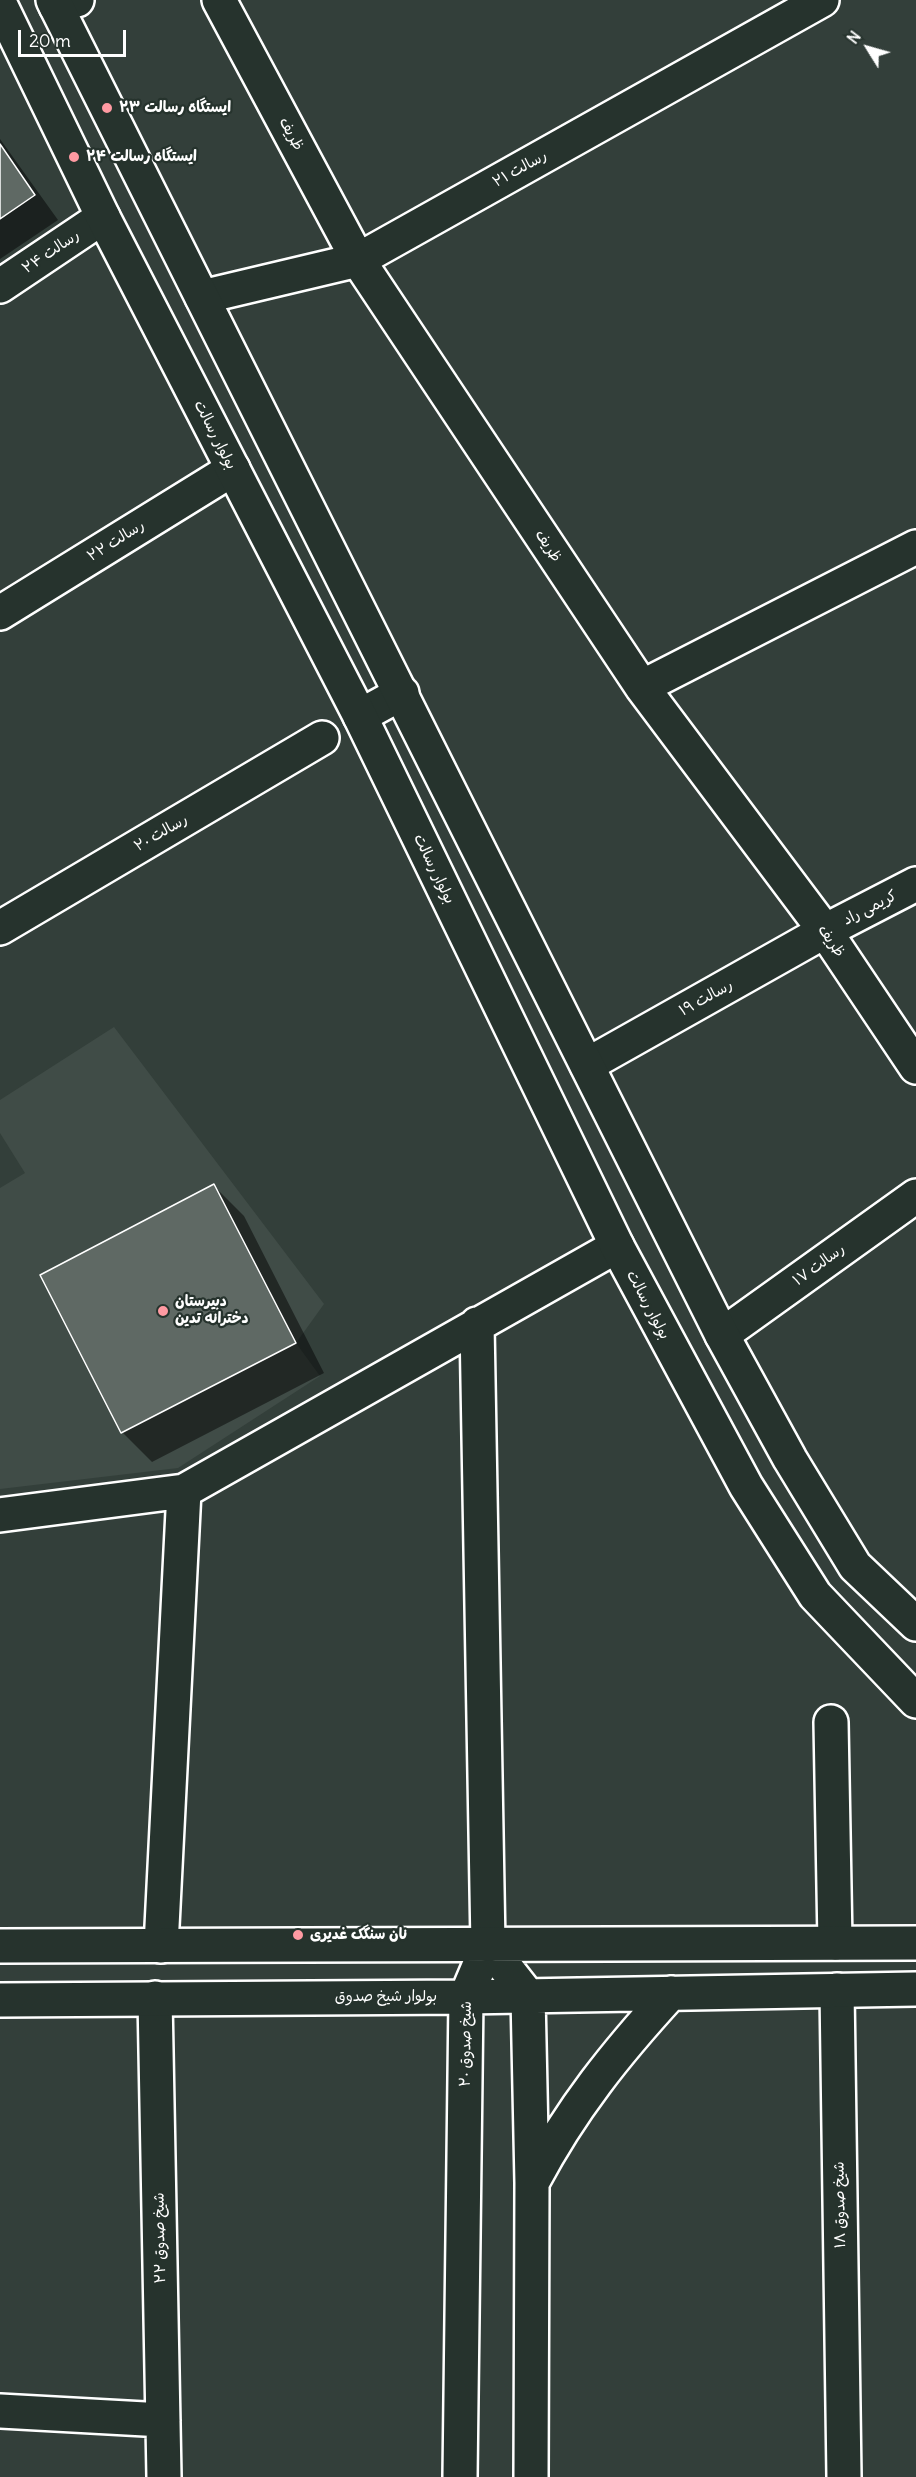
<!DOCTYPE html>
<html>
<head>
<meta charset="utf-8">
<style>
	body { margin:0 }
	#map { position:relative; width:916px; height:2477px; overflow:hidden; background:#333f3a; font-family:Delius,sans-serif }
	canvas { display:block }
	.north { position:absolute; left:838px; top:18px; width:60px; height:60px; -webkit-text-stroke:4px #26332d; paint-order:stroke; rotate:307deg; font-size:16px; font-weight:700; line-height:24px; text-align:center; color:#fff }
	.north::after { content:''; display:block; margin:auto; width:21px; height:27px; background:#fff; clip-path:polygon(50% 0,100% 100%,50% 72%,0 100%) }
	.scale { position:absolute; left:18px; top:30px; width:108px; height:27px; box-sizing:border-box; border:3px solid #fff; border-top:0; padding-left:8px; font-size:18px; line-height:21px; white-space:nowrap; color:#fff; -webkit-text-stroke:4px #26332d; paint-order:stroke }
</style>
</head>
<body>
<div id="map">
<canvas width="916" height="2477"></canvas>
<div class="north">N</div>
<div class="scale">20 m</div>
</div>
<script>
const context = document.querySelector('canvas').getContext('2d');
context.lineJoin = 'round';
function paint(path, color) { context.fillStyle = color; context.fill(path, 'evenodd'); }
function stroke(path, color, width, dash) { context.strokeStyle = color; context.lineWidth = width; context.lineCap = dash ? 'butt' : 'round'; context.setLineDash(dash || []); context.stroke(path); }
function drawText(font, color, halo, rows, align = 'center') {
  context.font = font + ' Delius,"Playpen Sans Arabic",sans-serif'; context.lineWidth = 4.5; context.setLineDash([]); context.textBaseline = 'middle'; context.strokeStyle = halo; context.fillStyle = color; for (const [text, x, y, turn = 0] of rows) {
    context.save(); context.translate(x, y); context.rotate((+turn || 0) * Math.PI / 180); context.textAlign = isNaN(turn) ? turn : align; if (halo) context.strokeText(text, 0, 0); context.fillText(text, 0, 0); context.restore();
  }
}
paint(new Path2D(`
	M114,1027L324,1304L296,1343L320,1376L178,1468L0,1489V1188L25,1173L0,1133V1100Z`), '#404c47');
paint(new Path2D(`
	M0,139L58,220L0,259Z
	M214,1186L244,1216L324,1373L152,1462L122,1432Z`), '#0007');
const building = new Path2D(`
	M0,144L35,195L0,219Z
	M214,1184L296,1343L121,1433L40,1275Z`);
paint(building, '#5f6964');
stroke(building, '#fff', 1.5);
const minor = new Path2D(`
	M219,0L358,260L642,687L825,931L916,1067
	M56,6L77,0
	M0,286L103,217
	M202,297L358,260L822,0
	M0,613L233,469
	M642,687L916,547
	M360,716L402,693
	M0,928L322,738
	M587,1065L825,931L916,884
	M477,1324L488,1945
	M722,1335L916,1196
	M0,1515L184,1491L617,1246
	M831,1722L835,1943
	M161,1946L184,1491
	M837,1990L844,2477
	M155,1998L164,2477
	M0,2411L163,2420`);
const tertiary = new Path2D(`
	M0,1946L916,1943
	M0,2000L466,1997L916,1989
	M533,2181C571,2109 616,2053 671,1993
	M460,2477L466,1997L488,1945L528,1996L532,2183L531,2477`);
const primary = new Path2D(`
	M53,0L722,1335L790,1459L855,1566L916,1624
	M0,4L103,217L360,716L617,1246L746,1486L815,1595L916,1701`);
stroke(minor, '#fff', 38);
stroke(tertiary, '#fff', 38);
stroke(primary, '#fff', 38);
stroke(minor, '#26332d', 33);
stroke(tertiary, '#26332d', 33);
stroke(primary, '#26332d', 33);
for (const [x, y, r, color] of [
	[107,108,6,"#ff9aa2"],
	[74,157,6,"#ff9aa2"],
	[163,1311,6,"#ff9aa2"],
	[298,1935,6,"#ff9aa2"]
]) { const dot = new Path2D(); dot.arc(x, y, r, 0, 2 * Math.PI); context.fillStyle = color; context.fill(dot); stroke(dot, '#26332d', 2); }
drawText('bold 15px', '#fff', '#26332d', [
	["ایستگاه رسالت ۲۳",119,108],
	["ایستگاه رسالت ۲۴",86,157],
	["دبیرستان",175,1302],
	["دخترانه تدین",175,1319],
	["نان سنگک غدیری",310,1935]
], 'left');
drawText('15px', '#fff', '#26332d', [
	["ظریف",291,134,62],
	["رسالت ۲۱",520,169,-29],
	["رسالت ۲۴",51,252,-34],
	["بولوار رسالت",215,435,63],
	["رسالت ۲۲",116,541,-32],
	["ظریف",548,546,56],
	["رسالت ۲۰",161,833,-30],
	["بولوار رسالت",434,869,64],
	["کریمی راد",870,908,-27],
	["ظریف",831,941,55],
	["رسالت ۱۹",706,998,-29],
	["رسالت ۱۷",819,1265,-36],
	["بولوار رسالت",648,1305,62],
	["بولوار شیخ صدوق",386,1997],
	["شیخ صدوق ۲۰",466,2044,-89],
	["شیخ صدوق ۱۸",840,2205,-91],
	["شیخ صدوق ۲۲",160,2238,-91]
]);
</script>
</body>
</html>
